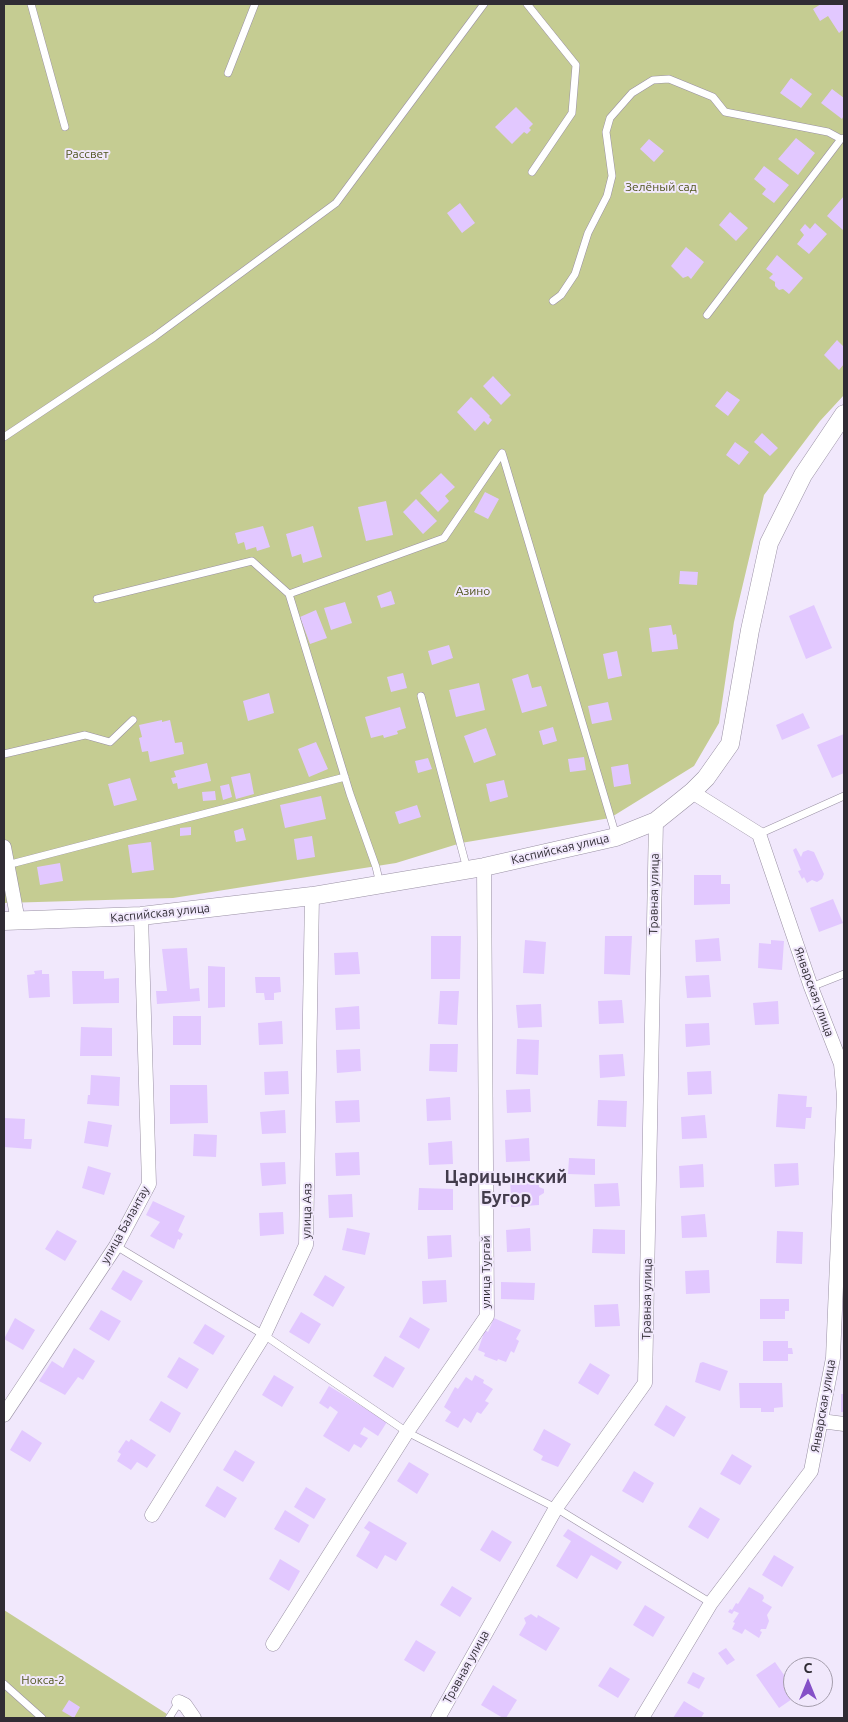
<!DOCTYPE html>
<html>
<head>
<meta charset="utf-8">
<style>
	body { margin:0 }
	#map { position:relative; width:848px; height:1722px; overflow:hidden; background:#f1e8fc; font-family:Ubuntu,sans-serif }
	canvas { display:block }
	.frame { position:absolute; inset:0; border:5px solid #302c34; pointer-events:none }
	.north { position:absolute; left:783px; top:1657px; width:50px; height:50px; box-sizing:border-box; background:#f1e8fc; border:1px solid #a49dac; border-radius:50%; rotate:0deg; font-size:14px; font-weight:700; line-height:20px; text-align:center; color:#302c34 }
	.north::after { content:''; display:block; margin:auto; width:18px; height:22px; background:#8550c8; clip-path:polygon(50% 0,100% 100%,50% 72%,0 100%) }
</style>
</head>
<body>
<div id="map">
<canvas width="848" height="1722"></canvas>
<div class="frame"></div>
<div class="north">С</div>
</div>
<script>
const context = document.querySelector('canvas').getContext('2d');
context.lineJoin = 'round';
function paint(path, color) { context.fillStyle = color; context.fill(path, 'evenodd'); }
function stroke(path, color, width, dash) { context.strokeStyle = color; context.lineWidth = width; context.lineCap = dash ? 'butt' : 'round'; context.setLineDash(dash || []); context.stroke(path); }
function drawText(font, color, halo, rows, align = 'center') {
  context.font = font + ' Ubuntu,sans-serif'; context.lineWidth = 4; context.setLineDash([]); context.textBaseline = 'middle'; context.strokeStyle = halo; context.fillStyle = color; for (const [text, x, y, turn = 0] of rows) {
    context.save(); context.translate(x, y); context.rotate((+turn || 0) * Math.PI / 180); context.textAlign = isNaN(turn) ? turn : align; if (halo) context.strokeText(text, 0, 0); context.fillText(text, 0, 0); context.restore();
  }
}
paint(new Path2D(`
	M4,4H844V395L820,421L764,495L734,622L719,723L694,766L610,818L461,843L396,863L173,898L4,903Z
	M4,1610L167,1714L164,1718H4Z`), '#c5cc92');
paint(new Path2D(`
	M821,4H844V29L839,33L828,16L820,21L813,9Z
	M791,78L812,94L801,108L780,93Z
	M832,89L844,98V115L842,119L821,103Z
	M516,107L533,124L529,128L531,130L527,134L524,132L512,144L495,127Z
	M796,138L815,153L798,175L778,159Z
	M649,139L664,151L654,162L640,149Z
	M764,166L789,185L774,203L762,194L766,189L754,179Z
	M844,196V228L843,230L827,216Z
	M460,203L475,223L462,233L447,213Z
	M730,212L748,228L736,241L719,225Z
	M815,223L827,234L809,254L797,244L804,235L800,230L805,224L810,229Z
	M686,247L704,262L691,279L688,276L683,278L671,266Z
	M777,255L803,278L789,294L783,289L779,290L775,286V282L769,278L773,274L766,269Z
	M837,340L844,347V364L839,370L824,355Z
	M493,376L511,395L501,405L483,386Z
	M727,391L740,400L728,416L715,406Z
	M471,397L490,416L489,417L492,420L488,425L484,421L475,431L457,412Z
	M762,433L778,448L770,456L754,442Z
	M735,442L749,452L739,465L726,455Z
	M441,473L455,487L445,496L449,501L438,512L420,493Z
	M485,492L499,499L488,519L474,512Z
	M416,499L437,521L423,534L403,512Z
	M386,501L393,535L366,541L358,507Z
	M263,526L270,547L257,551L256,547L246,550L244,542L238,544L235,533Z
	M313,526L322,557L303,563L301,554L292,557L286,534Z
	M680,571L698,572L697,585L679,584Z
	M391,591L395,604L381,608L377,596Z
	M345,602L352,623L331,630L324,608Z
	M814,605L832,648L806,659L789,616Z
	M316,610L327,638L310,644L300,617Z
	M671,625L673,635L676,634L678,649L652,652L649,628Z
	M449,645L453,658L432,665L428,651Z
	M617,651L622,676L608,679L603,654Z
	M403,673L407,688L391,692L387,677Z
	M528,674L532,688L541,686L547,706L522,713L512,679Z
	M479,683L485,710L456,717L449,690Z
	M269,693L274,713L248,721L243,701Z
	M608,702L612,720L592,724L588,706Z
	M400,707L406,728L397,731L398,734L384,738L383,735L371,738L365,717Z
	M803,713L810,728L782,740L776,725Z
	M162,720V722L170,720L175,743L182,742L184,754L150,762L148,751L142,752L139,738L142,737L139,725Z
	M553,727L557,741L543,745L539,731Z
	M486,728L496,755L474,763L464,736Z
	M844,734V773L832,778L817,745Z
	M316,742L328,769L309,777L298,749Z
	M584,757L586,770L570,772L568,759Z
	M428,758L432,769L418,773L415,761Z
	M207,763L211,781L178,789L177,783L173,784L171,778L176,777L174,771Z
	M628,764L631,784L614,787L611,767Z
	M250,773L254,794L236,799L231,777Z
	M130,778L137,800L114,806L108,784Z
	M504,780L508,797L490,802L486,784Z
	M229,784L232,797L223,800L220,786Z
	M215,791L216,800L203,801L202,792Z
	M321,796L326,819L285,828L280,805Z
	M417,805L421,817L399,824L395,812Z
	M191,827V835L180,836V828Z
	M243,828L246,840L236,842L234,831Z
	M312,836L315,857L297,860L294,839Z
	M151,842L154,870L132,873L128,845Z
	M796,848L801,857L803,852L808,850L814,852L824,874L822,879L817,882L812,880L807,883L804,877L802,879L798,871L801,870L793,850Z
	M60,863L63,881L40,885L37,867Z
	M694,875H721V884H730V904L694,905Z
	M833,899L843,923L819,932L810,908Z
	M431,936H461L460,979H431Z
	M605,936H632L630,975L604,974Z
	M719,938L721,961L696,962L695,940Z
	M525,940L546,942L544,974L523,973Z
	M771,940L784,941L782,970L758,968L759,943L771,944Z
	M187,948L190,989L199,988L200,1001L157,1004L156,991H167L162,949Z
	M358,952L360,974L335,975L334,953Z
	M208,966L225,967V1007L208,1008Z
	M42,970V974H49L50,997L29,998L27,975L35,974L34,971Z
	M72,971H104V979L119,978V1003L73,1004Z
	M709,975L711,997L687,998L685,976Z
	M255,977H280L281,992L274,993V1000H265L264,993H256Z
	M440,991H459L457,1025L438,1024Z
	M622,1000L624,1023L599,1024L598,1001Z
	M778,1001L779,1024L755,1025L753,1003Z
	M541,1004L542,1027L518,1028L516,1005Z
	M359,1006L360,1029L336,1030L335,1008Z
	M173,1016H201V1045H173Z
	M282,1021L283,1044L259,1045L258,1023Z
	M709,1023L710,1045L686,1047L685,1024Z
	M81,1027L112,1028V1056H80Z
	M517,1039L539,1040L538,1075L516,1074Z
	M430,1044H458L457,1072L429,1071Z
	M360,1049L361,1071L337,1073L336,1050Z
	M623,1054L625,1076L600,1078L599,1055Z
	M288,1071L289,1094L265,1095L264,1072Z
	M711,1071L712,1094L688,1095L687,1072Z
	M91,1075L120,1077L119,1106L87,1104L88,1095H90Z
	M170,1085H207L208,1123L170,1124Z
	M530,1089L531,1112L507,1113L506,1090Z
	M778,1094L807,1096L806,1107H812L811,1118H806L805,1129L776,1127Z
	M450,1097L451,1120L427,1121L426,1099Z
	M359,1100L360,1122L336,1123L335,1101Z
	M598,1100L627,1101L626,1127L597,1126Z
	M285,1110L286,1133L262,1134L260,1112Z
	M705,1115L707,1138L682,1139L681,1117Z
	M4,1118L25,1119L24,1139H32L31,1149L4,1147Z
	M88,1121L112,1125L108,1147L84,1143Z
	M194,1134L217,1135L216,1157L193,1156Z
	M529,1138L530,1161L506,1162L505,1140Z
	M452,1141L453,1164L429,1165L428,1143Z
	M359,1152L360,1175L336,1176L335,1153Z
	M569,1158L595,1159V1175L568,1174Z
	M285,1162L286,1184L262,1186L260,1163Z
	M798,1163L799,1185L775,1187L774,1164Z
	M703,1164L704,1187L680,1188L679,1166Z
	M88,1166L111,1173L104,1195L82,1188Z
	M539,1177V1187L544,1189V1193L539,1196V1205L511,1207V1202H506V1199H511L510,1178Z
	M618,1183L620,1206L595,1207L594,1184Z
	M419,1188L453,1189V1210H418Z
	M352,1194L353,1217L329,1218L328,1195Z
	M153,1201L185,1216L178,1231L183,1234L180,1240L178,1239L174,1249L150,1236L160,1222L146,1215Z
	M283,1212L284,1234L260,1236L259,1213Z
	M705,1214L707,1237L682,1238L681,1216Z
	M347,1228L370,1233L365,1255L342,1250Z
	M530,1228L531,1251L507,1252L506,1230Z
	M593,1229L625,1230V1254L592,1253Z
	M57,1230L77,1241L65,1261L45,1249Z
	M777,1231L803,1232L802,1264L776,1263Z
	M451,1235L452,1257L428,1259L427,1236Z
	M123,1270L143,1281L131,1301L111,1289Z
	M709,1270L710,1293L686,1294L685,1271Z
	M325,1275L345,1287L333,1307L313,1295Z
	M446,1280L447,1302L423,1304L422,1281Z
	M501,1282L535,1283L534,1300L501,1299Z
	M760,1299H789V1311H785V1319H760Z
	M618,1304L620,1326L595,1327L594,1305Z
	M101,1310L121,1321L109,1341L89,1329Z
	M301,1312L321,1324L309,1344L289,1332Z
	M410,1317L430,1329L419,1349L399,1337Z
	M15,1318L35,1330L23,1350L4,1339Z
	M494,1318L521,1330L516,1339L519,1341L514,1353L511,1351L506,1362L498,1359L497,1361L484,1356L485,1353L478,1350L485,1330L488,1332Z
	M205,1324L225,1336L213,1355L193,1343Z
	M763,1341H788V1348H792L793,1354H788V1361H763Z
	M74,1348L95,1361L83,1380L78,1377L65,1395L39,1381L52,1361L63,1368Z
	M385,1356L405,1368L393,1388L373,1376Z
	M179,1357L199,1369L187,1389L167,1377Z
	M703,1362L728,1371L720,1391L695,1382L700,1363Z
	M590,1363L610,1375L598,1395L578,1383Z
	M274,1375L294,1387L282,1407L262,1395Z
	M475,1375L484,1380L483,1383L493,1389L485,1401L489,1403L481,1414L477,1412L471,1423L464,1418L458,1428L445,1421L451,1412L444,1407L455,1387L458,1389L466,1377L472,1381Z
	M739,1383H782L783,1407L774,1408V1412H761V1408H740Z
	M329,1386L387,1422L378,1436L364,1427L360,1434L368,1438L361,1448L354,1444L349,1452L323,1436L338,1412L330,1406L328,1409L319,1403Z
	M841,1394H844V1412H841Z
	M161,1401L181,1413L170,1433L149,1420Z
	M666,1405L686,1417L674,1437L654,1425Z
	M544,1429L571,1444L558,1467L541,1460L543,1456L533,1450Z
	M22,1430L42,1443L30,1462L10,1450Z
	M131,1439L156,1455L147,1468L137,1462L131,1470L117,1461L121,1454L118,1452L126,1440L129,1442Z
	M235,1450L255,1462L243,1482L223,1470Z
	M732,1454L752,1466L740,1485L720,1474Z
	M409,1462L429,1474L417,1494L397,1481Z
	M634,1471L654,1483L643,1503L622,1491Z
	M217,1486L237,1498L225,1518L205,1506Z
	M306,1487L326,1499L314,1519L294,1507Z
	M700,1507L720,1519L708,1539L688,1527Z
	M285,1510L309,1525L299,1543L274,1529Z
	M369,1521L407,1543L396,1561L385,1555L377,1569L356,1556L370,1532L364,1528Z
	M568,1529L622,1562L617,1570L591,1555L577,1579L556,1566L571,1541L563,1536Z
	M492,1530L512,1542L500,1562L480,1550Z
	M774,1555L794,1567L782,1587L762,1575Z
	M280,1559L300,1571L289,1591L269,1579Z
	M452,1586L472,1598L460,1617L440,1605Z
	M749,1587L763,1595L764,1598L762,1601L772,1607L767,1615L769,1621L766,1629H761L760,1631L762,1632L759,1638L745,1629L742,1634L732,1629L735,1623L733,1622L739,1613L734,1611L732,1614L728,1612L730,1609L732,1610L736,1603L738,1604Z
	M645,1605L665,1617L653,1637L633,1625Z
	M531,1614L537,1618L538,1615L560,1628L546,1651L519,1635L526,1623L524,1618Z
	M416,1640L436,1652L424,1672L404,1660Z
	M726,1648L735,1660L727,1665L718,1653Z
	M775,1662L793,1688V1697H795L779,1708L756,1675Z
	M610,1667L630,1679L618,1698L598,1686Z
	M693,1672L705,1678L699,1689L687,1683Z
	M493,1685L517,1700L506,1718H503L481,1705Z
	M69,1700L80,1707L74,1718L62,1711Z
	M684,1701L704,1713L701,1718H673Z`), '#e2c8ff');
const service = new Path2D(`
	M31,4L65,127
	M527,4L576,65L572,113L532,172
	M228,73L255,4
	M553,301L561,295L575,274L588,233L607,196L612,176L606,132L610,118L632,93L653,80L669,79L713,97L725,112L828,132L841,139
	M707,315L841,139L844,138
	M4,437L154,337L336,203L484,4
	M289,594L350,794L376,867L380,884
	M97,599L252,561L289,594L444,538L502,453L616,836
	M421,696L467,869
	M4,754L85,735L110,742L133,720
	M759,834L844,796
	M7,865L345,777
	M811,987L844,974
	M116,1246L264,1335L407,1432L556,1508L711,1603
	M4,1684L42,1718
	M169,1718L179,1702`);
const minor = new Path2D(`
	M4,847L18,921
	M4,1415L116,1246L149,1184L141,916
	M821,1421L844,1424
	M152,1515L264,1335L306,1245L312,896
	M273,1644L407,1432L487,1316L484,867
	M179,1702L185,1705L194,1718
	M438,1718L556,1508L645,1383L656,821
	M642,1718L711,1603L811,1471L833,1358L844,1096L841,1064L811,987L759,834L692,792`);
const tertiary = new Path2D(`
	M4,921L141,916L312,896L484,867L616,837L656,821L692,792L706,778L730,744L750,630L769,543L803,475L844,414`);
stroke(service, '#9a91a4', 8);
stroke(minor, '#9a91a4', 15);
stroke(tertiary, '#9a91a4', 19);
stroke(service, '#fff', 7);
stroke(minor, '#fff', 14);
stroke(tertiary, '#fff', 18);
drawText('12px', '#50551e', '#f1e8fc', [
	["Рассвет",87,154],
	["Зелёный сад",661,187],
	["Азино",473,591],
	["Нокса-2",43,1680]
]);
drawText('12px', '#302c34', '#f1e8fc', [
	["Каспийская улица",560,849,-13],
	["Травная улица",654,894,-89],
	["Каспийская улица",160,913,-6],
	["Январская улица",814,992,70],
	["улица Аяз",307,1211,-89],
	["улица Балантау",125,1225,-61],
	["улица Тургай",486,1272,-90],
	["Травная улица",647,1299,-89],
	["Январская улица",823,1406,-80],
	["Травная улица",466,1667,-61]
]);
drawText('bold 18px', '#433c4c', '#f1e8fc', [
	["Царицынский",506,1177],
	["Бугор",506,1198]
]);
</script>
</body>
</html>
